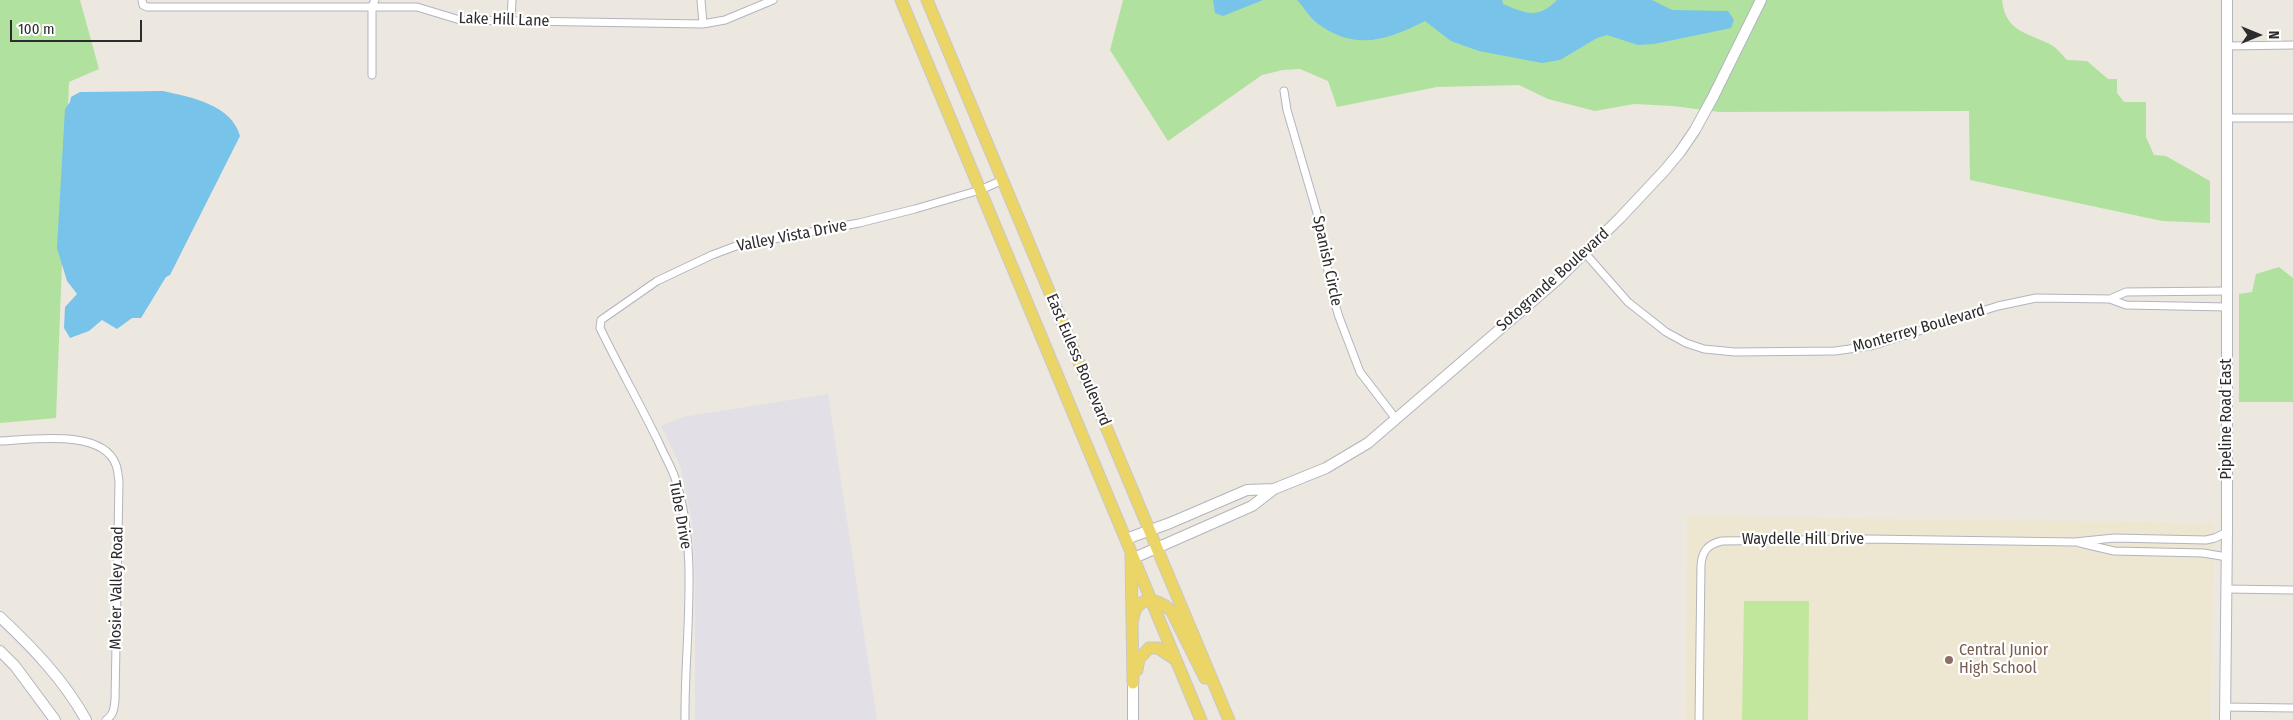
<!DOCTYPE html>
<html>
<head>
<meta charset="utf-8">
<style>
	body { margin:0 }
	#map { position:relative; width:2293px; height:720px; overflow:hidden; background:#ede8df; font-family:"Fira Sans Condensed",sans-serif }
	canvas { display:block }
	.north { position:absolute; left:2233px; top:10px; width:50px; height:50px; -webkit-text-stroke:4px #fff; paint-order:stroke; rotate:90deg; font-size:14px; font-weight:700; line-height:20px; text-align:center; color:#2c2c2c }
	.north::after { content:''; display:block; margin:auto; width:18px; height:22px; background:#2c2c2c; clip-path:polygon(50% 0,100% 100%,50% 72%,0 100%) }
	.scale { position:absolute; left:10px; top:20px; width:132px; height:22px; box-sizing:border-box; border:2px solid #2c2c2c; border-top:0; padding-left:6px; font-size:15px; line-height:18px; white-space:nowrap; color:#2c2c2c; -webkit-text-stroke:4px #fff; paint-order:stroke }
</style>
</head>
<body>
<div id="map">
<canvas width="2293" height="720"></canvas>
<div class="north">N</div>
<div class="scale">100 m</div>
</div>
<script>
const context = document.querySelector('canvas').getContext('2d');
context.lineJoin = 'round';
function paint(path, color) { context.fillStyle = color; context.fill(path, 'evenodd'); }
function stroke(path, color, width, dash) { context.strokeStyle = color; context.lineWidth = width; context.lineCap = dash ? 'butt' : 'round'; context.setLineDash(dash || []); context.stroke(path); }
function drawText(font, color, halo, rows, align = 'center') {
  context.font = font + ' "Fira Sans Condensed",sans-serif'; context.lineWidth = 4.5; context.setLineDash([]); context.textBaseline = 'middle'; context.strokeStyle = halo; context.fillStyle = color; for (const [text, x, y, turn = 0] of rows) {
    context.save(); context.translate(x, y); context.rotate((+turn || 0) * Math.PI / 180); context.textAlign = isNaN(turn) ? turn : align; if (halo) context.strokeText(text, 0, 0); context.fillText(text, 0, 0); context.restore();
  }
}
paint(new Path2D(`
	M828,394L877,720H695V576L692,521L680,465L661,426L682,417Z`), '#e2dfe6');
paint(new Path2D(`
	M1687,516L2214,523L2210,720H1686Z`), '#ede6d0');
paint(new Path2D(`
	M0,0H80L99,69L69,82L56,418L0,423Z
	M1123,0H2002C2006,34 2029,32 2053,46C2058,49 2063,56 2067,60L2087,61L2108,79H2117V93L2124,102H2146V137L2154,155L2166,156L2210,181V223L2162,221L1970,180L1969,111L1719,112L1673,106L1634,104L1595,111L1548,99L1519,85L1437,87L1337,107L1328,81L1300,69L1283,70L1262,75L1168,141L1110,50Z
	M2279,267L2293,278V402H2239V294L2252,292L2256,274Z`), '#b0e19e');
paint(new Path2D(`
	M1744,601H1809L1808,720H1742Z`), '#c1e79b');
paint(new Path2D(`
	M1213,0H1263L1223,16L1215,13Z
	M1297,0H1502L1503,4C1525,13 1538,20 1557,0H1652L1672,10L1728,11L1734,20L1731,28L1654,44L1638,45L1607,35L1597,38L1560,60L1542,63L1479,51L1451,41L1425,21C1386,41 1354,51 1317,23C1309,17 1304,7 1297,0Z
	M163,91C191,97 232,105 240,136L170,275L166,277L141,318H132L117,329L102,320L89,331L70,338L64,328L65,307L77,294L67,281L57,248L65,109L70,102L71,97L80,92Z`), '#77c3e9');
const street = new Path2D(`
	M142,0L143,5L147,7H417L460,20L703,24L725,20L773,0
	M701,0L703,24
	M511,21L512,0
	M2227,46L2293,45
	M372,75V6L375,0
	M1284,91L1287,110L1317,213L1333,297L1339,317L1360,372L1396,419
	M2227,118H2293
	M1584,252L1628,302L1666,332L1686,343L1704,349L1735,352L1835,351L1871,346L1998,306L2036,298L2110,299L2126,292L2227,291
	M2110,299L2126,305L2227,307
	M0,441C30,440 103,428 116,465C118,470 118,476 119,481L115,700C114,708 114,715 106,720
	M2080,543L2114,551L2203,553L2227,557
	M2227,589L2293,590
	M2225,707L2293,708
	M685,720C684,643 700,552 675,478C671,466 664,455 659,443C640,404 619,367 600,328L601,320L657,281L712,255L736,246L859,223L915,209L980,190L1003,180
	M1699,720L1701,565C1702,551 1708,544 1722,541L1868,539L2075,542L2114,538L2206,540L2215,538L2227,532`);
const secondary = new Path2D(`
	M1126,539L1170,523L1247,490L1274,489
	M1134,558L1252,506L1274,489L1326,468L1368,443L1557,280L1620,218L1665,170L1680,152L1695,130L1713,97L1761,0
	M0,617C33,648 64,680 86,720
	M0,651L15,666L55,720
	M1133,683V720
	M2225,720L2227,532V0`);
const primary = new Path2D(`
	M901,0L1201,720
	M927,0L1229,720
	M1131,555L1133,683
	M1132,623C1133,618 1134,611 1137,607C1147,594 1164,603 1172,612L1205,678
	M1137,670L1139,659L1149,648H1158L1176,660`);
stroke(street, '#b2b4bf', 9);
stroke(secondary, '#b2b4bf', 12);
stroke(primary, '#c8c8c8', 13);
stroke(street, '#fff', 7);
stroke(secondary, '#fff', 10);
stroke(primary, '#ebd566', 11);
for (const [x, y, r, color] of [
	[1949,660,5,"#8d6e63"]
]) { const dot = new Path2D(); dot.arc(x, y, r, 0, 2 * Math.PI); context.fillStyle = color; context.fill(dot); stroke(dot, '#fff', 2); }
drawText('16px', '#2c2c2c', '#fff', [
	["Lake Hill Lane",504,20,2],
	["Valley Vista Drive",792,236,-11],
	["Spanish Circle",1327,261,78],
	["Sotogrande Boulevard",1553,280,-42],
	["Monterrey Boulevard",1919,329,-16],
	["East Euless Boulevard",1078,360,67],
	["Pipeline Road East",2227,419,-90],
	["Tube Drive",680,515,80],
	["Waydelle Hill Drive",1803,540],
	["Mosier Valley Road",117,588,-89]
]);
drawText('16px', '#785e54', '#fff', [
	["Central Junior",1959,651],
	["High School",1959,669]
], 'left');
</script>
</body>
</html>
